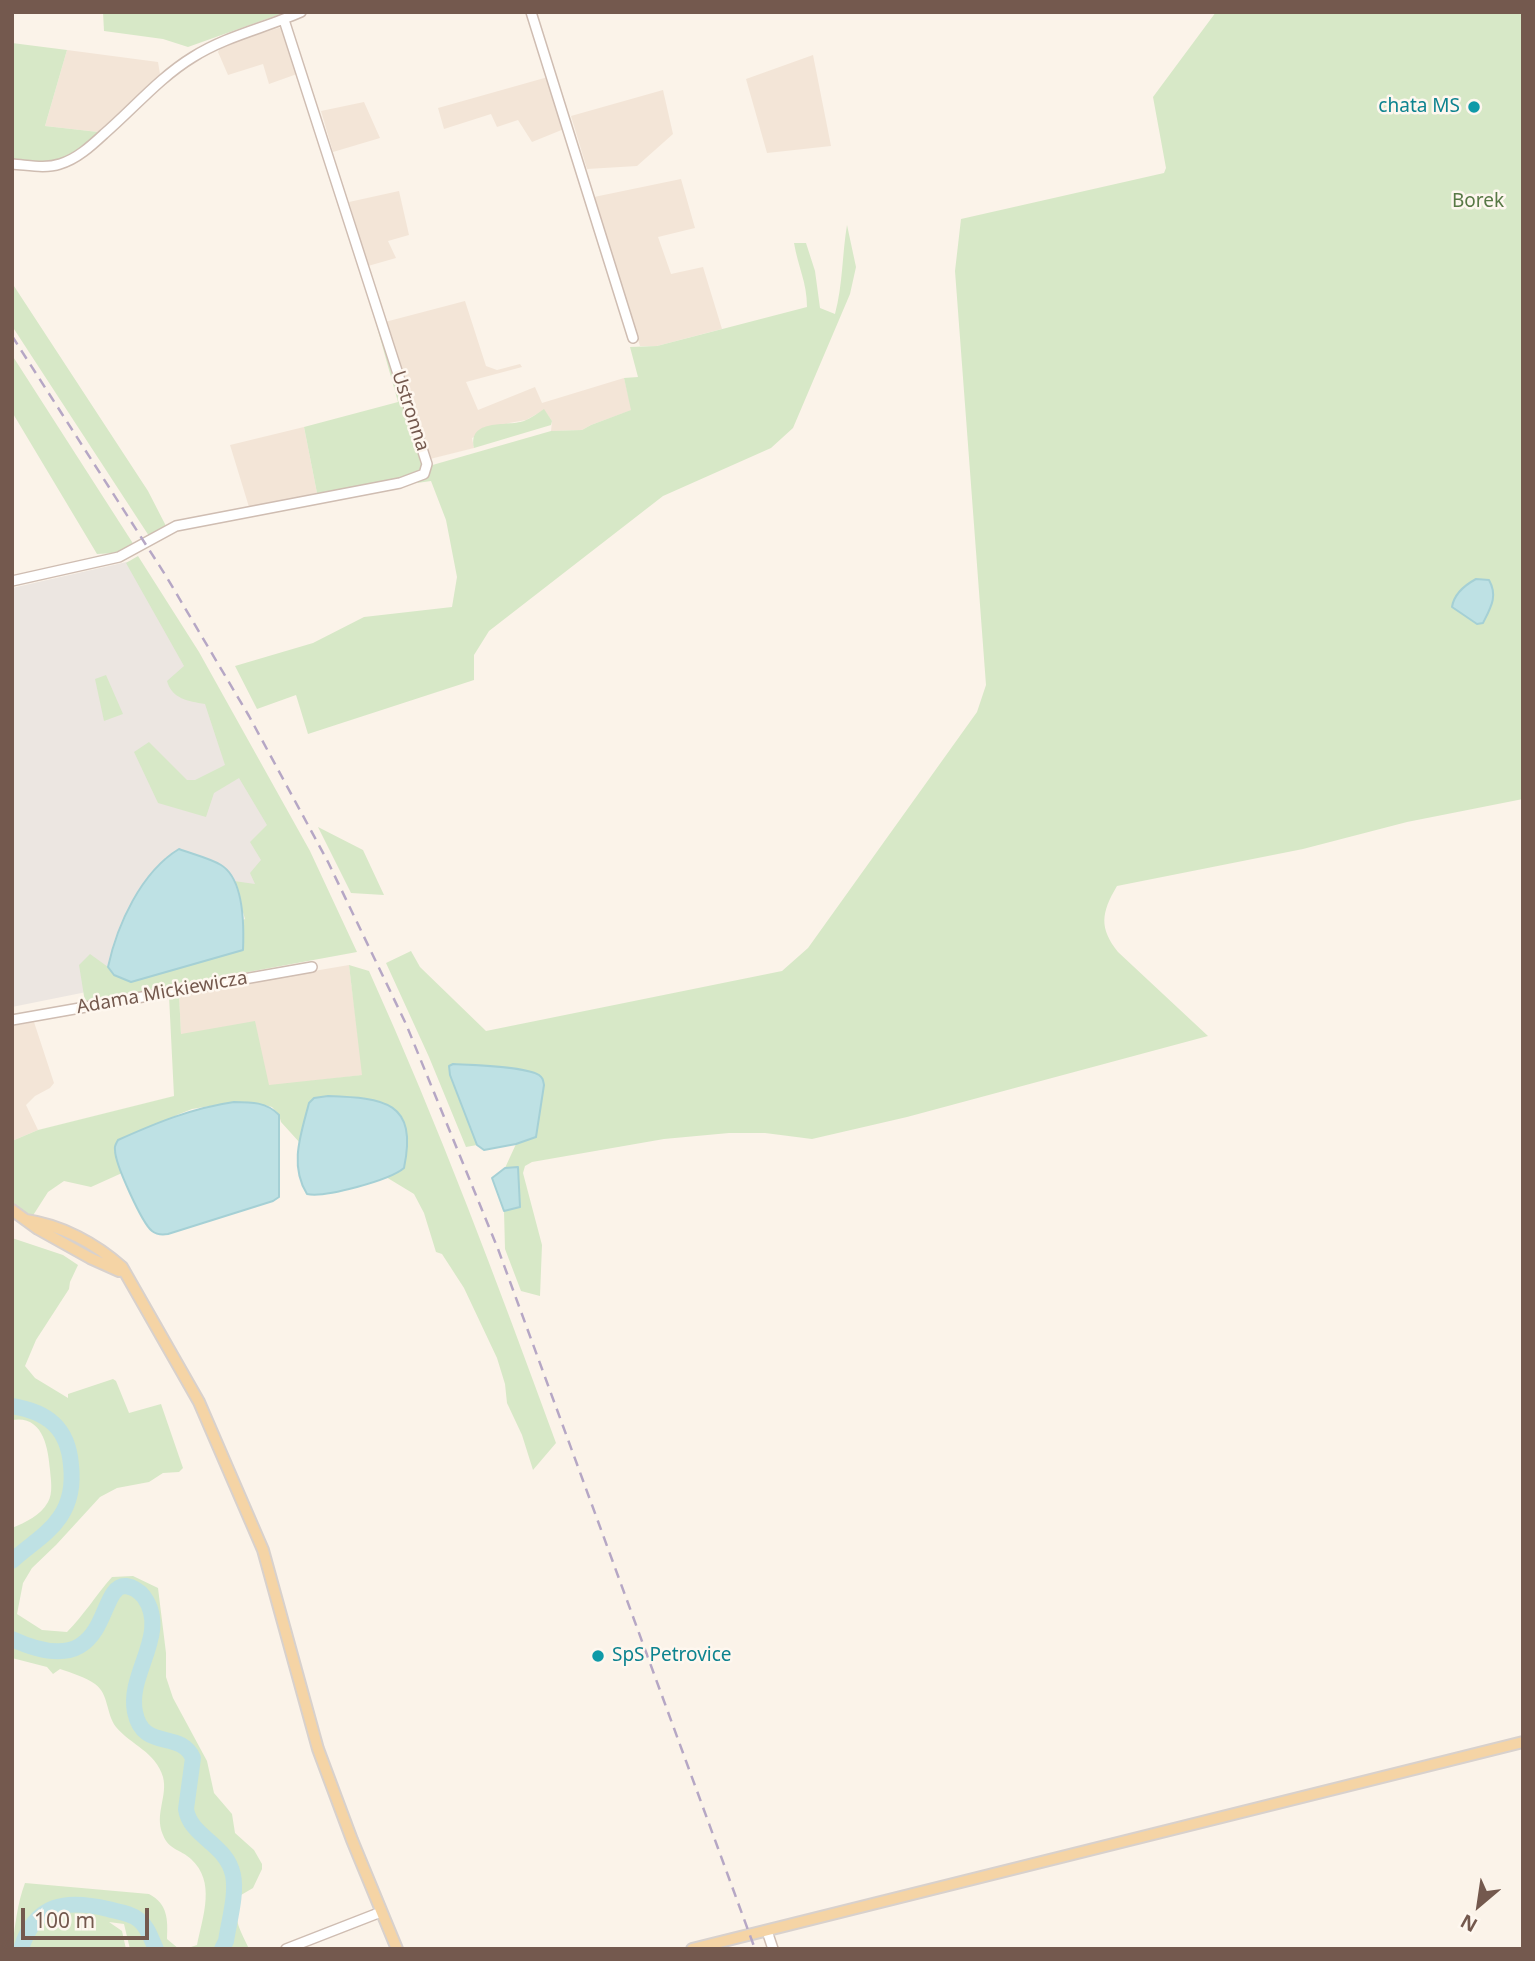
<!DOCTYPE html>
<html>
<head>
<meta charset="utf-8">
<style>
	body { margin:0 }
	#map { position:relative; width:1535px; height:1961px; overflow:hidden; background:#fbf3e9; font-family:"Noto Sans",sans-serif }
	canvas { display:block }
	.frame { position:absolute; inset:0; border:14px solid #74594e; pointer-events:none }
	.north { position:absolute; left:1444px; top:1870px; width:70px; height:70px; -webkit-text-stroke:5px #fef7ef; paint-order:stroke; rotate:209deg; font-size:19px; font-weight:700; line-height:28px; text-align:center; color:#74594e }
	.north::after { content:''; display:block; margin:auto; width:24px; height:32px; background:#74594e; clip-path:polygon(50% 0,100% 100%,50% 72%,0 100%) }
	.scale { position:absolute; left:21px; top:1908px; width:128px; height:32px; box-sizing:border-box; border:4px solid #74594e; border-top:0; padding-left:9px; font-size:21px; line-height:24px; white-space:nowrap; color:#74594e; -webkit-text-stroke:5px #fef7ef; paint-order:stroke }
</style>
</head>
<body>
<div id="map">
<canvas width="1535" height="1961"></canvas>
<div class="frame"></div>
<div class="north">N</div>
<div class="scale">100 m</div>
</div>
<script>
const context = document.querySelector('canvas').getContext('2d');
context.lineJoin = 'round';
function paint(path, color) { context.fillStyle = color; context.fill(path, 'evenodd'); }
function stroke(path, color, width, dash) { context.strokeStyle = color; context.lineWidth = width; context.lineCap = dash ? 'butt' : 'round'; context.setLineDash(dash || []); context.stroke(path); }
function drawText(font, color, halo, rows, align = 'center') {
  context.font = font + ' "Noto Sans",sans-serif'; context.lineWidth = 5; context.setLineDash([]); context.textBaseline = 'middle'; context.strokeStyle = halo; context.fillStyle = color; for (const [text, x, y, turn = 0] of rows) {
    context.save(); context.translate(x, y); context.rotate((+turn || 0) * Math.PI / 180); context.textAlign = isNaN(turn) ? turn : align; if (halo) context.strokeText(text, 0, 0); context.fillText(text, 0, 0); context.restore();
  }
}
paint(new Path2D(`
	M282,27L297,74L269,84L263,64L228,75L218,52L221,45Z
	M67,50L158,62L160,74L98,132L45,126Z
	M813,55L831,146L767,153L746,79Z
	M548,77L564,129L532,142L518,120L497,127L491,114L444,129L438,108Z
	M663,90L673,134L637,166L587,169L571,116Z
	M364,102L380,138L333,152L321,111Z
	M681,179L695,228L658,237L671,274L703,267L722,329L657,346H640L594,197Z
	M399,191L409,235L388,241L396,258L368,266L349,202Z
	M465,301L486,366L497,370L520,364L522,367L466,382L478,410L535,387L542,403L624,378L632,410L591,425L582,430L551,431L552,421L544,410L526,420L509,423L472,438L474,448L430,459L385,322Z
	M304,427L317,493L249,507L230,445Z
	M349,965L363,1075L269,1086L181,1035L179,994Z
	M34,1022L54,1083L50,1088L35,1096L26,1105L38,1130L12,1141V1026Z`), '#f3e5d7');
paint(new Path2D(`
	M131,561L335,921L166,857L127,911L121,985L12,1007V588Z`), '#ece6e1');
paint(new Path2D(`
	M103,12H286L188,47L163,39L104,31Z
	M1216,12H1523V799L1407,822L1303,849L1117,886C1101,913 1099,928 1118,952L1208,1036L907,1117L812,1139L765,1133H729L664,1139L532,1162L525,1166L523,1173L542,1245L540,1296L521,1291L505,1249L504,1211L520,1206L517,1167L505,1168L516,1144L536,1137L523,1070L453,1064L449,1066L450,1076L477,1145L466,1147L429,1057L386,963L411,951L420,967L486,1031L782,971L808,948L977,712L986,685L955,271L961,219L1164,173L1166,168L1153,97Z
	M12,43L67,50L45,126L98,132C64,165 59,164 12,160Z
	M847,225L856,267L850,294L793,428L771,448L663,496L489,631L474,655V680L308,734L296,695L257,709L235,666L313,643L364,617L452,607L457,577L446,520L431,481L417,483L427,473L429,466L551,431L582,430L591,425L631,410L624,378L638,377L630,347L657,346L807,307C807,282 798,267 794,243H806L815,271L820,308L835,314C843,284 842,255 847,225Z
	M12,283L148,491L166,526L149,536L12,326Z
	M365,284L424,463L422,471L403,479L317,493L304,427L398,402Z
	M12,355L134,545L118,553L97,554L12,412Z
	M544,409L552,421L551,425L474,448C468,418 506,427 524,421C531,418 538,413 544,409Z
	M138,556L199,652L310,851L357,952L85,1002L79,965L90,954L108,967L114,975L245,919L234,881L255,884L250,873L261,860L250,842L267,825L239,778L214,793L206,817L158,803L134,752L149,742L187,780H195L225,765L205,704C188,701 172,699 167,681L184,666L126,563Z
	M106,675L123,714L104,721L95,679Z
	M318,827L363,850L384,895L351,893Z
	M349,965L369,971C439,1126 498,1284 556,1443L533,1470L522,1435L507,1403L505,1384L497,1358L464,1288L442,1254L436,1252L424,1213L414,1194L386,1177L398,1172L309,1103L300,1143L281,1122L279,1115L272,1107L251,1102H234L192,1109L177,1115L114,1150L122,1173L91,1187L64,1181L48,1192L32,1217L12,1203V1141L38,1130L174,1096L169,996L179,994L181,1034L255,1021L269,1085L362,1075Z
	M12,1238L63,1255L78,1265L70,1282L69,1289L36,1340L25,1366L35,1378L68,1398V1394L113,1379L116,1381L129,1413L161,1404L183,1468L179,1472L163,1473L149,1482L117,1488L100,1497L56,1545L32,1568L23,1583L17,1614L42,1630L67,1632C84,1615 96,1595 112,1577L133,1576L158,1588L166,1653V1677L173,1698L207,1761L214,1793L232,1814L235,1833L254,1850L262,1864V1869L253,1888L241,1895C233,1923 238,1924 249,1949H185L197,1945C203,1915 216,1882 191,1859C180,1849 169,1850 163,1835C154,1814 168,1797 163,1777C156,1752 131,1745 116,1727C106,1714 109,1694 95,1684C85,1677 72,1673 60,1669L53,1674L47,1667L12,1658V1528C26,1522 40,1516 48,1502C53,1493 51,1481 50,1470C48,1447 43,1415 12,1420Z
	M25,1883L149,1894C168,1904 168,1920 167,1939L179,1949H130L124,1924L109,1922L122,1931L126,1949H12C15,1927 17,1904 25,1883Z`), '#d7e8c7');
const water = new Path2D(`
	M1476,579L1489,580C1498,596 1491,607 1483,623L1477,624L1452,607C1454,594 1465,585 1476,579Z
	M179,849C192,854 209,858 221,865C244,879 244,927 243,950L131,982L114,975L108,967C117,925 141,872 179,849Z
	M453,1064C471,1065 525,1066 539,1075C543,1078 543,1080 544,1085L536,1137L516,1144L484,1150L477,1145L450,1075L449,1066Z
	M328,1096C384,1098 418,1101 404,1168C390,1180 325,1198 307,1194C289,1165 301,1134 309,1103L314,1098Z
	M234,1102C251,1102 267,1102 279,1115V1197L273,1201L168,1234C162,1235 157,1235 152,1231C142,1223 115,1164 115,1150C114,1146 116,1144 118,1140C156,1123 192,1108 234,1102Z
	M518,1167L520,1207L504,1211L492,1178L505,1168Z`);
paint(water, '#bee1e4');
stroke(water, '#a5d0d5', 2);
stroke(new Path2D(`
	M12,1406C48,1412 68,1428 71,1465C73,1483 71,1501 60,1517C48,1535 28,1546 12,1561
	M12,1639C114,1686 95,1584 126,1586C133,1587 140,1592 144,1597C170,1634 127,1673 135,1712C143,1752 180,1729 193,1758L186,1809C190,1837 227,1844 233,1875C237,1894 229,1921 226,1941L222,1949
	M21,1949C35,1903 66,1899 108,1909C119,1912 131,1913 139,1920C148,1927 151,1939 156,1949`), '#bee1e4', 16);
const minor = new Path2D(`
	M531,12L633,338
	M12,164C28,165 45,169 60,164C77,159 91,146 104,134C133,109 160,77 193,57C226,36 265,28 301,12
	M12,581L119,557L176,526L400,483L424,474L427,464L284,20
	M12,1020L312,967
	M767,1931L773,1949
	M286,1949L381,1912`);
const major = new Path2D(`
	M12,1210L38,1229L90,1258L119,1271
	M26,1220C62,1225 96,1244 122,1267L199,1402L263,1550L318,1749L352,1840L397,1949
	M692,1949L1523,1742`);
stroke(minor, '#cfbdb2', 12);
stroke(major, '#d8d1cd', 14);
stroke(minor, '#fff', 9);
stroke(major, '#f5d4a5', 10);
stroke(new Path2D(`
	M12,336L166,576L249,716L328,862L406,1024L498,1249L755,1949`), '#b6a7c5', 2.5, [10, 7]);
for (const [x, y, r, color] of [
	[1474,107,7,"#0f9aa8"],
	[598,1656,7,"#0f9aa8"]
]) { const dot = new Path2D(); dot.arc(x, y, r, 0, 2 * Math.PI); context.fillStyle = color; context.fill(dot); stroke(dot, '#fef7ef', 2.5); }
drawText('19px', '#0d838f', '#fef7ef', [
	["chata MS",1460,107],
	["SpS Petrovice",612,1656,"left"]
], 'right');
drawText('19px', '#587946', '#fef7ef', [
	["Borek",1478,202]
]);
drawText('19px', '#74594e', '#fef7ef', [
	["Ustronna",410,411,72],
	["Adama Mickiewicza",162,993,-10]
]);
</script>
</body>
</html>
